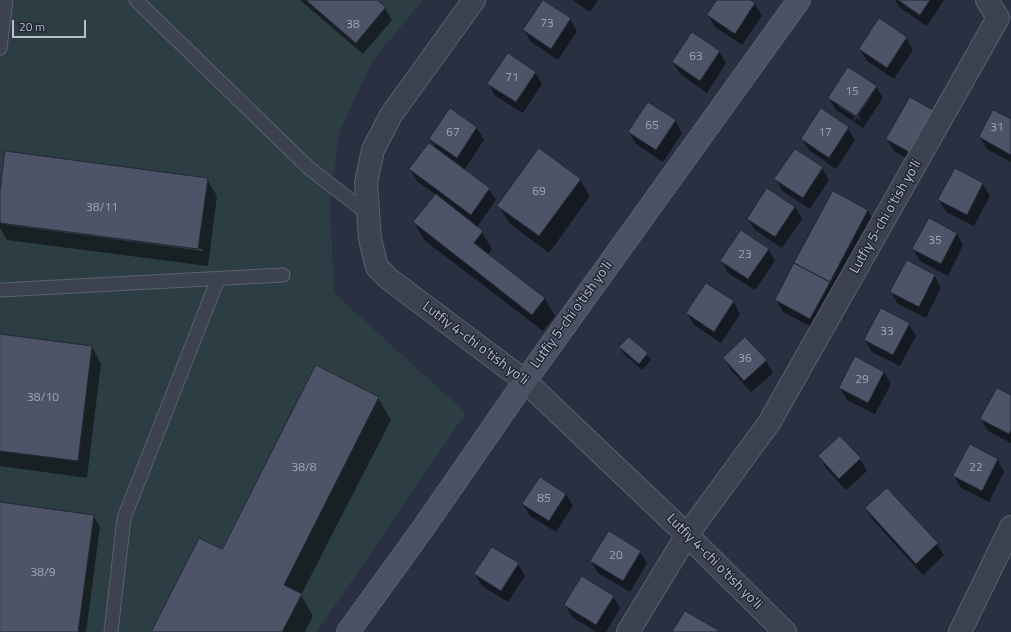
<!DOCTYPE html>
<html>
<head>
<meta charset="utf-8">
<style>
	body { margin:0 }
	#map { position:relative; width:1011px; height:632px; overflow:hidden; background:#293041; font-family:"Titillium Web",sans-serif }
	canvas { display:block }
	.scale { position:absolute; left:12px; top:20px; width:74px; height:18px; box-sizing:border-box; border:2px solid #babecb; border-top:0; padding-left:5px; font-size:12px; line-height:14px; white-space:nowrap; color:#babecb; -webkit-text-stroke:3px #212736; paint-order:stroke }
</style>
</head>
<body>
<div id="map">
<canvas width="1011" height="632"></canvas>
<div class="scale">20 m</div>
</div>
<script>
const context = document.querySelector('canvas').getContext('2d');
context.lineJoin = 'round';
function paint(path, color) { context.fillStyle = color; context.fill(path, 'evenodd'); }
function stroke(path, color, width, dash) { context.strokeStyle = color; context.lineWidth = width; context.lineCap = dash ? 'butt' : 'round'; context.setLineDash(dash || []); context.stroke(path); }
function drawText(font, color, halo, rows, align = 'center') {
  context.font = font + ' "Titillium Web",sans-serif'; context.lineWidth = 3; context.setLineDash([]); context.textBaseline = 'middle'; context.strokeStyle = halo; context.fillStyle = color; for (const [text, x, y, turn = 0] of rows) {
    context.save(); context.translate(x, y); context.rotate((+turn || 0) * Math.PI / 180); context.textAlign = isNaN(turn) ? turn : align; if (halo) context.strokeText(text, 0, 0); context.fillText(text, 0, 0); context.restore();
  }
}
paint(new Path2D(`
	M0,0H423L372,61L339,133L330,204L334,293L466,413L317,632H0Z`), '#2c3e43');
paint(new Path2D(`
	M300,0H376L385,8L392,20L363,54Z
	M572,0H598L590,12Z
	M718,0H749L755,4L762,16L742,45L715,27L708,15Z
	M895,0H944L927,26L900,8Z
	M570,19L577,31L558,60L531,42L524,30Z
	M692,33L719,51L726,63L707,93L680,74L673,63Z
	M906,38L913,50L894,79L867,61L860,49Z
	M535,72L542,84L523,113L495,96L489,84Z
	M876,87L883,98L863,128L836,110L829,98ZM872,90H875L858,116L861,118L860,120L857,118L855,121L853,120L855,117L838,106V103Z
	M911,98L920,166L894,151L887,139Z
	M648,103L676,121L682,133L663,162L636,144L629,132Z
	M450,110L477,128L484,140L464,170L489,189L496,200L477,227L482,232L492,249L488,255L545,299L555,316L543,331L424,240L414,222L436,195L417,181L410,169L436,149L430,139Z
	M1011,120V162L987,149L980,137Z
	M848,128L855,140L836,169L809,150L802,139Z
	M822,168L829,180L810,209L782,191L776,179Z
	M955,170L983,184L990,196L974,226L946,212L939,200Z
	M207,179L217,196L208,266L7,240L0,228V199ZM7,223L203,249V251L7,225Z
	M580,179L590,196L549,253L509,223L499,206Z
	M833,192L868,211L878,228L817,330L783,312L776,300Z
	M795,207L802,219L782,248L755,230L748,219Z
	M957,233L963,245L948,276L920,261L913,249Z
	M768,249L775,261L755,290L728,273L722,261Z
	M935,276L941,288L926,318L898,304L891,292Z
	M707,284L734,302L740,314L721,343L694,325L687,313Z
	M909,324L916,336L900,366L872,352L865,340Z
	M0,335L92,347L101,364L87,478L0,466Z
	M629,338L647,354L651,360L642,370L623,353L620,348Z
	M724,358L766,361L773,373L751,392L731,370Z
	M884,372L891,384L875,414L847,400L840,388Z
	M1011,396V443L988,431L981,419Z
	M378,398L391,420L301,595L313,616L305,632H153L223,551Z
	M840,437L860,459L867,471L846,490L826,468L819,456Z
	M970,446L998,460L1004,472L989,502L961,488L954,476Z
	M566,494L573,506L556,532L530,516L523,504Z
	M0,503L93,515L100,527L86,632H0Z
	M866,509L937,544L944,555L923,575L873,520Z
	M640,552L647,563L630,592L598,573L591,561Z
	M518,564L525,576L508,602L482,586L475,574Z
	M613,596L620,608L606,632H596L572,617L565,605Z`), '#0007');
const building = new Path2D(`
	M306,0H377L386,7L356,43Z
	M543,0L571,18L551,49L523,30Z
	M717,0H750L755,3L735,34L707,15Z
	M898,0H930L920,15Z
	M879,18L907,37L887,68L859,49Z
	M692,32L720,51L700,81L672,62Z
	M508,53L536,72L516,102L487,84Z
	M848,67L877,86L856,116L828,98Z
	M910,97L938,113L914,155L886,139Z
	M648,102L676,120L656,150L628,132Z
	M450,108L477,127L457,158L429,139Z
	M821,108L849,127L829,158L801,139Z
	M993,110L1011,119V155L979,137Z
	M429,143L490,188L471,215L409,169Z
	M539,148L581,179L539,236L497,206Z
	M795,149L823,167L803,198L774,179Z
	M5,151L208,178L198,249L0,223V192Z
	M955,168L983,183L967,215L938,200Z
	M767,188L795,207L775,237L747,219Z
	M833,191L868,210L830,282L794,263Z
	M436,194L483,231L474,243L545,298L532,315L413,222Z
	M929,218L957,233L941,264L912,249Z
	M741,230L769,249L748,279L720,261Z
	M907,260L935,275L919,307L890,292Z
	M794,263L830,282L810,319L775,300Z
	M706,283L734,301L714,332L686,313Z
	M881,308L910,323L893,355L864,340Z
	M0,334L92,346L78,461L0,451Z
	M629,337L648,353L639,364L619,347Z
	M745,337L767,360L744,381L723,358Z
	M855,356L884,372L868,403L839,388Z
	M316,365L379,397L284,585L302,594L282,632H151L199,538L222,549Z
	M997,388L1011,395V430L1009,434L980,419Z
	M840,436L861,458L839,479L818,456Z
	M970,444L998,459L982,491L953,476Z
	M540,477L566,494L549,521L522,504Z
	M887,488L938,543L916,564L865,508Z
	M0,502L94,515L78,632H0Z
	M609,531L641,551L623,581L590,561Z
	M492,547L519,563L501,591L474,574Z
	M582,576L614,596L596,625L564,605Z
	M685,611L718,630L717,632H672Z`);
paint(building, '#4d5467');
stroke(building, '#232938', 1);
const lane = new Path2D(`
	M136,0L309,168L367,213
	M0,48L6,0
	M0,290L283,275
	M111,632L124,518L218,279`);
const street = new Path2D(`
	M474,0L391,115L373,150L366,183L370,239L377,267L389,279L525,381L687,535L785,632
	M628,632L687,535L769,423L998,18L987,0
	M960,632L1011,527`);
const secondary = new Path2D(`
	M348,632L424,527L525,381L799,0`);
stroke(lane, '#5b606e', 15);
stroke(street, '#5b606e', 24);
stroke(secondary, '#5b606e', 24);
stroke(lane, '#3d4250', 13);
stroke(street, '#3d4250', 22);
stroke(secondary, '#4b5163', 22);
drawText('12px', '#9fa4b2', null, [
	["73",547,24],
	["38",353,25],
	["63",696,57],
	["71",512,78],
	["15",852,92],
	["65",652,126],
	["31",997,128],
	["67",453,133],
	["17",825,133],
	["69",539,192],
	["38/11",102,208],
	["35",935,241],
	["23",745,255],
	["33",887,332],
	["36",745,359],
	["29",862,380],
	["38/10",43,398],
	["38/8",304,468],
	["22",976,468],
	["85",544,499],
	["20",616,556],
	["38/9",43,573]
]);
drawText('14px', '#babecb', '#212736', [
	["Lutfiy 5-chi o'tish yo'li",886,217,-60],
	["Lutfiy 5-chi o'tish yo'li",572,315,-54],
	["Lutfiy 4-chi o'tish yo'li",475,344,37],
	["Lutfiy 4-chi o'tish yo'li",714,562,45]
]);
</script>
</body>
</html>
